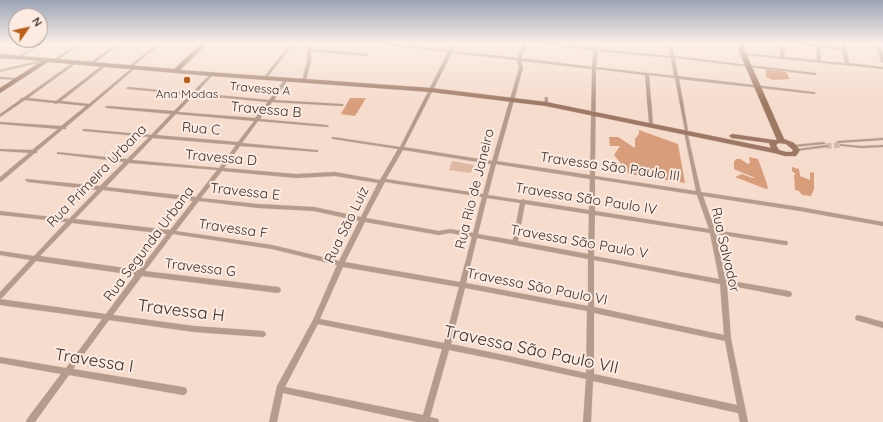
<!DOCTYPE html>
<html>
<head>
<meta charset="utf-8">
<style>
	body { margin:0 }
	#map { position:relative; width:883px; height:422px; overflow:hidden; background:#f6dccd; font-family:Quicksand,sans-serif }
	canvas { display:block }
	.north { position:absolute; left:8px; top:8px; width:40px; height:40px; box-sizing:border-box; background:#fcebe2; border:1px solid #aea098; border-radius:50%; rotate:56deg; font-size:11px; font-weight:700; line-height:16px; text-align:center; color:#3a302a }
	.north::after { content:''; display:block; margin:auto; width:14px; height:18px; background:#be5f17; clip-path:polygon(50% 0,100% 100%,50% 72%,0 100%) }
</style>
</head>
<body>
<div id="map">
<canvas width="883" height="422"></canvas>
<div class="north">N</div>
</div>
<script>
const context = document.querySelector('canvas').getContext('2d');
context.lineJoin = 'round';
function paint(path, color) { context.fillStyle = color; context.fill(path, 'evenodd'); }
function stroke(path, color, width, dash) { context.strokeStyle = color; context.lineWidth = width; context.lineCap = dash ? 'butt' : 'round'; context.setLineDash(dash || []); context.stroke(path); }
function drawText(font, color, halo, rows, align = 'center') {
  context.font = font + ' Quicksand,sans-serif'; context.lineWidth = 4; context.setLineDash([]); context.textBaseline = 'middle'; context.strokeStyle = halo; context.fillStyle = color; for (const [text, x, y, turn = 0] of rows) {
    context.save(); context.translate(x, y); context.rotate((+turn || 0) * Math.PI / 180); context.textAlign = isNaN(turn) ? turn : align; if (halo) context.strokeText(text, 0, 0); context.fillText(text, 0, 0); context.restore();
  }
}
paint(new Path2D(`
	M452,161L474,165L471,173L449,170Z`), '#deb8a3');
paint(new Path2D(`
	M766,69L786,72L790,79L773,80L766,77Z
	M350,98H366L355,116L341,114Z
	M639,130L678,144L685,183L629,174L614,155L620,146H610L609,137H618L635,148V139L639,134Z
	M749,157L758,159L767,184L768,188L766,189L735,177L742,174L752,178H755L734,169V162L736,159H740L748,164L750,163Z
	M792,167L799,169L800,176L810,180V173L812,172L814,173V189L811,196L802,195L799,191L795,190L794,175L796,174L792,171Z`), '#d89d7b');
stroke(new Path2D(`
	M826,146L842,145`), '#d0baac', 5.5, [5.5, 2.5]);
const street = new Path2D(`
	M2,43H6L0,47V44Z
	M40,43H44L20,58L17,57Z
	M78,43H82L55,62H53V60Z
	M117,43H121L92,65H90V63Z
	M158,43H162L131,68H129V66Z
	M291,43H294L266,79H264V77Z
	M308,43H312L311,49L366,54L368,55L366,56L311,51V61L306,81L304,82L302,81L307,61Z
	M384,43L449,50L453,43H457L453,51L518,58L522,46L520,43H523L526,46L521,58L592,67L594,50L530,43H546L595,48V43H599L598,49L670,56L668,43H672L674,56L816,73V75H815L675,58L678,76L814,92L816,93L814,94L679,79L688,130L687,131L701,192L800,207L883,222V226L800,211L703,196L715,230L785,241H787L788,243L787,245H785L716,234L726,280L789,291L791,292L792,294L791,296L789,297L727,285L731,339L748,422H740L738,413L593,381L591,422H583L586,379L504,361L449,350L430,417L438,419L439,422H417L283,393L277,422H269L277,386L313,320L337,265L272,249L173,234L145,271L278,287L280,288L281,290L280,292L278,293L142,276L113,315L194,326L263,331L265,332L266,334L265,336L263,337L194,332L109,320L73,369L183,387L186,388L187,391L186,394L183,395L69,375L35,422H26L27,419L61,374L0,363V357L66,368L102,319L0,305V299L106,314L135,275L36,261L2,298L0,299V292L30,260L0,255V251L34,256L66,222L0,215V211L69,219L97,190L28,182L25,180L26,179L100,186L124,162L59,154H57V152L127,159L149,137L84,131L82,130L84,129L151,135L171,114L107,108L105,107L107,106L174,111L190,95L128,89L126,88L128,87L192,93L211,73H212L214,74L213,75L196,93L269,100L285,79H286L288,80L274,100L342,104L344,105L342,106L272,102L260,119L327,125L329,126L327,127L258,121L242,143L316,150H318V152L240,146L224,168L296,174L335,172L380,180L398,149L333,139L331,138L333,137L400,147L448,52L385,45H384ZM598,51L671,58L674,76L596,67ZM452,53L517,60L519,68L492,161L404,147ZM521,61L592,69L590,175L497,161L523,68ZM596,69L645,75L649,124L651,125L653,124L649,75L675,78L685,131L684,132L696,191L595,176ZM194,95L268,102L255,118L178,112ZM176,114L254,121L238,142L156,135ZM153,138L236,145L219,168L132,160ZM403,150L491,164L483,194L386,179ZM129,163L217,170L196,197L106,187ZM496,164L590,179L589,210L525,200L523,199L521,200L488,195ZM222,171L296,178L335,176L378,183L361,217L314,207L258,204L201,198ZM595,179L697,195L709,229L595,211ZM385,182L482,197L473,233L450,229L439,231L366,218ZM103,190L193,201L170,230L75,219ZM487,198L520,203L513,240L478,234ZM199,201L258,208L314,211L359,221L339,261L272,245L176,231ZM525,204L589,214L588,254L518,241ZM595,215L710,233L719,279L594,256ZM365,222L439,235L450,233L472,237L460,282L345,262ZM72,223L167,234L139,270L40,256ZM477,238L588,259V306L466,283ZM594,260L720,284L724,335L594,307ZM343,267L459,287L444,343L320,319ZM465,288L587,311L586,373L504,355L451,344ZM594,313L725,341L737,405L594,374ZM318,324L442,349L423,415L285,387Z
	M781,43H785L784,57L817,60L816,47L792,43H806L842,48L841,43H845L849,63L883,67V69L744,55L742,54L744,53L780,57ZM820,47L842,50L845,63L821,61Z
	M876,43H880L883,55V63L881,62Z
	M46,59H47V61L0,72V70Z
	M75,61L78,62L28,98L56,101L104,64H106V66L61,101L89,104L134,66L137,67L66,127V129H63L37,151V153H35L2,181L0,182V177L29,153L0,151V149L32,150L58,129L0,124V122L61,126L86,106L58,103L56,104L54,103L25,100L0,117V114L20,100L21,98H23Z
	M0,77L18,78L20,79L18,80L0,79Z
	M545,97H547L548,98V105H544V104Z
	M883,138V140L838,143L836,142L838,141Z
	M823,142L825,143V144L794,147L792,146L794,145Z
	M840,144L861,146L883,145V147L861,148L842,146H840Z
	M826,145H828V147L797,151L795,150L797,149Z
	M858,315L883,322V328L856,320L855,318L856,316Z`);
const secondary = new Path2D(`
	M202,43H208L180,70L431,88L546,102L771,148L769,143L732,138L729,136L732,134L774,140H777L738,49L740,43H745L744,49L784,139L794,143L800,150L796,156H785L774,153L546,106L431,92L212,76L48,62L0,93V88L42,61L0,58V54L174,69ZM779,143L786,144L793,150L792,152H786L779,150L776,145Z`);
stroke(street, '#d0baac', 0.5);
stroke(secondary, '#d0baac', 1);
paint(street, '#b59b8c');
paint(secondary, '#9e7862');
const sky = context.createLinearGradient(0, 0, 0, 103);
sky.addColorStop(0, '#9aa4b6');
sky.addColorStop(0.42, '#fbefe8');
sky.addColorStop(1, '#fbefe800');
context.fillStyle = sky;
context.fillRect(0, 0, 883, 103);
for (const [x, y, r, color] of [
	[187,80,4,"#be5f17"]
]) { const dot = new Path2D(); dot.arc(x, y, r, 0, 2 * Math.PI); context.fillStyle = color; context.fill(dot); stroke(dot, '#fcebe2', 1.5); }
drawText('12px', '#3a302a', '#fcebe2', [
	["Travessa A",260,89,5]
]);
drawText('12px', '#3a302a', '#fcebe2', [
	["Ana Modas",187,94]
]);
drawText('14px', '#3a302a', '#fcebe2', [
	["Travessa B",266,110,5],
	["Rua C",201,129,5],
	["Travessa D",221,158,5],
	["Travessa São Paulo III",610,167,8],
	["Rua Primeira Urbana",97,176,-46],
	["Rua Rio de Janeiro",475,189,-76],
	["Travessa E",245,192,6],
	["Travessa São Paulo IV",586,199,9],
	["Rua São Luíz",347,225,-64],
	["Travessa F",233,229,8],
	["Travessa São Paulo V",579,242,10],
	["Rua Segunda Urbana",149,244,-53],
	["Rua Salvador",725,250,77],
	["Travessa G",200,268,7],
	["Travessa São Paulo VI",537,287,11]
]);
drawText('17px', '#3a302a', '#fcebe2', [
	["Travessa H",181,311,7],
	["Travessa São Paulo VII",531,350,12],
	["Travessa I",94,361,9]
]);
</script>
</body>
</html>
